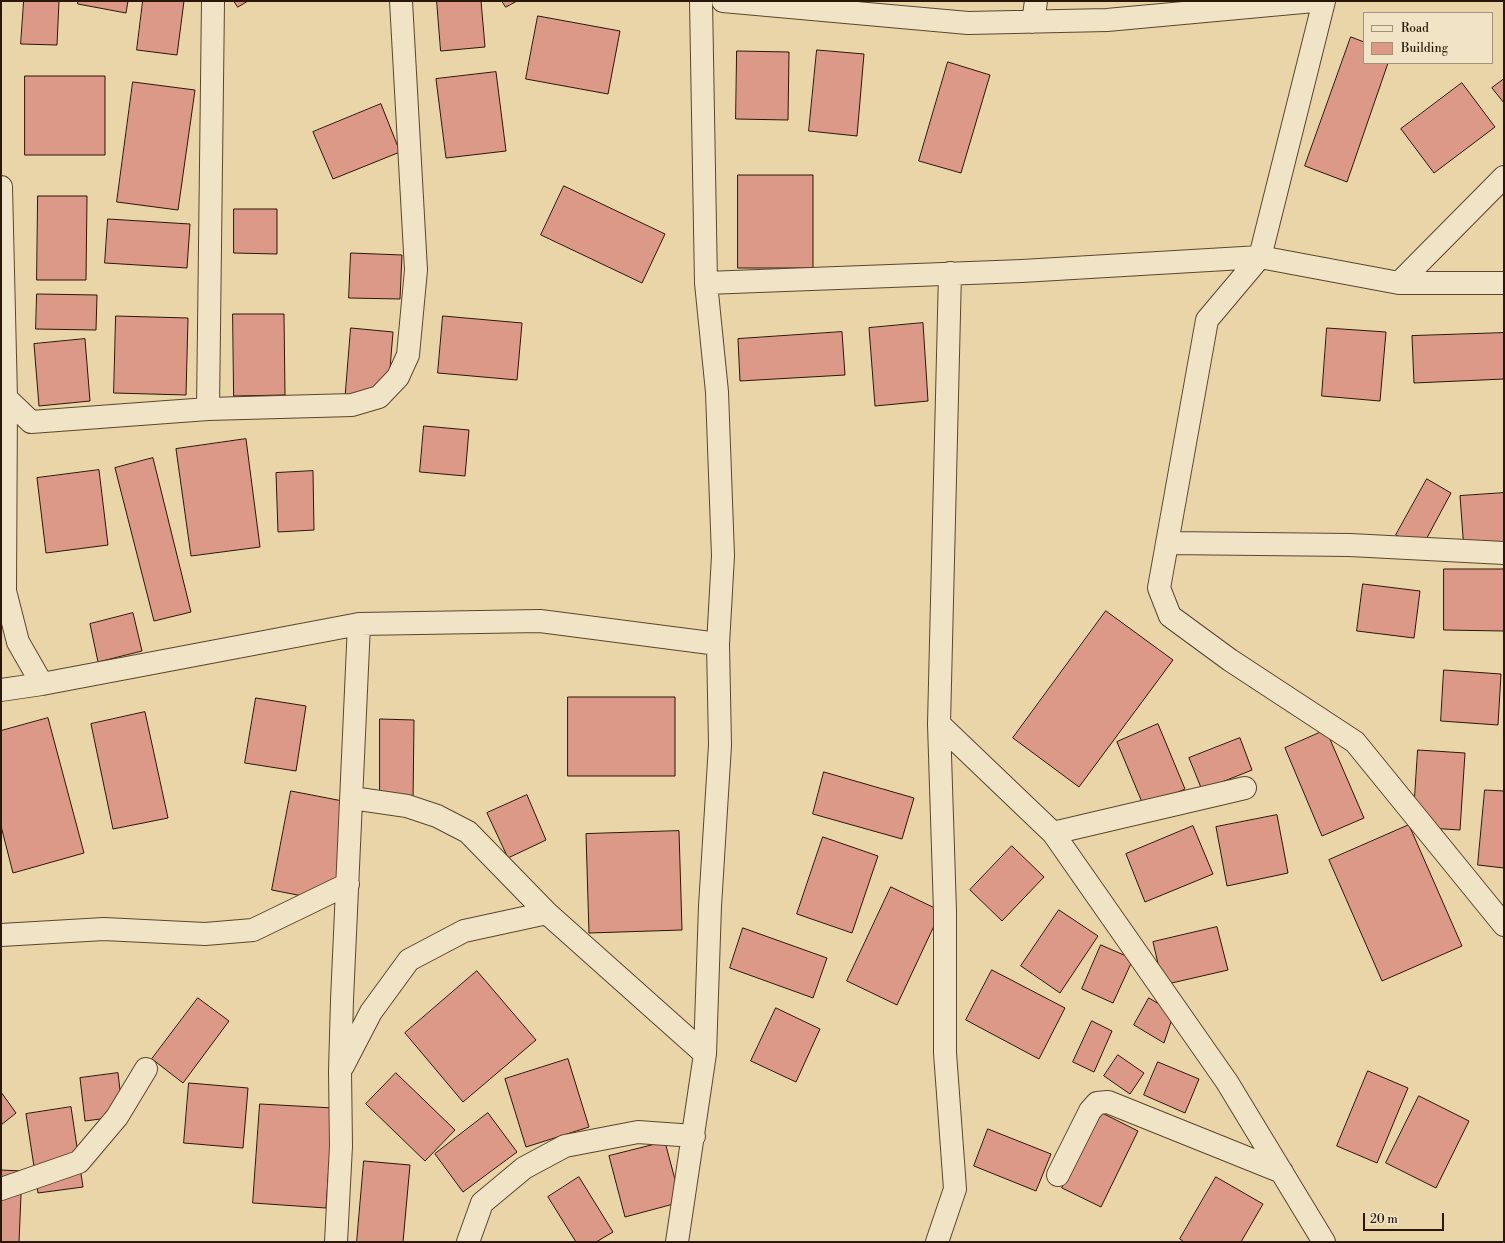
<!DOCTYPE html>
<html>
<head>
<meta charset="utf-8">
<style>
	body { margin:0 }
	#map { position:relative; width:1505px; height:1243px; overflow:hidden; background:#ead5a8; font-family:"Libre Bodoni",serif }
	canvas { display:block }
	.frame { position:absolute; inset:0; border:2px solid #2a1707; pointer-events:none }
	.legend { position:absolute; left:1363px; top:12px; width:130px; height:52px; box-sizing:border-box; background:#f1e4c6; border:1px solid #a1927a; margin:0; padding:5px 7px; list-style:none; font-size:12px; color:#2a1707 }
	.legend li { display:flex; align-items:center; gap:8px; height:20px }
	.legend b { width:20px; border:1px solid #a1927a }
	.scale { position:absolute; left:1363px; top:1213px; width:81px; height:18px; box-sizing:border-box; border:2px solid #2a1707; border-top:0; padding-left:5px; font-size:12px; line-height:14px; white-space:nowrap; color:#2a1707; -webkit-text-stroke:3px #f1e4c6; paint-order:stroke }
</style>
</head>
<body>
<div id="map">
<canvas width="1505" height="1243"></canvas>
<div class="frame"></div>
<ul class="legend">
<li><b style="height:5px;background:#f1e4c6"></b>Road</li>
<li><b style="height:11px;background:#dd9987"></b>Building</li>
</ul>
<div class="scale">20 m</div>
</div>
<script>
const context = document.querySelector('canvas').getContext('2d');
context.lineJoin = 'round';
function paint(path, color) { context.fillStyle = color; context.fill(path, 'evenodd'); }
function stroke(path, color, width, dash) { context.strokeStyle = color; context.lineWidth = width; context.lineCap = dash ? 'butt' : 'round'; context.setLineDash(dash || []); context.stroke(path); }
const building = new Path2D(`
	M24,1H59L57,45L21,44Z
	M78,1H128L126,13L78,4Z
	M143,1H184L177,55L137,50Z
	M234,1H248L238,7Z
	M437,1H481L485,47L441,51Z
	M502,1H517L506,7Z
	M538,16L620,31L608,94L526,79Z
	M1351,37L1364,42V63H1388L1347,182L1305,166Z
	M817,50L864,54L857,136L809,131Z
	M737,51L789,52L788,120L736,119Z
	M948,62L990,75L961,173L919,161Z
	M496,72L506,151L446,158L436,79Z
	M25,76H105V155H25Z
	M1504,79V103L1492,88Z
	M133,82L195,90L178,210L117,202Z
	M1462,83L1495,127L1434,173L1401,129Z
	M381,104L400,152L333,179L313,132Z
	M738,175H813V268H738Z
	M564,186L665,234L642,283L541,235Z
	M38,196H87L86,280H37Z
	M234,209H277V254L234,253Z
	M108,219L190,224L187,268L105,263Z
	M351,253L402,255L400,299L349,298Z
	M37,294L97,295L96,330L36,329Z
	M233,314H284L285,395L234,396Z
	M116,316L188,318L186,395L114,393Z
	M443,316L522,323L517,380L438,373Z
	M923,323L928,401L875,406L869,328Z
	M351,328L393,332L387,405L345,402Z
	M1327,328L1386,332L1380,401L1322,396Z
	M842,332L845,375L740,381L738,339Z
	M1504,333V379L1414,383L1412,336Z
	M85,339L90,401L39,406L34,344Z
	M424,426L469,430L465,476L420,472Z
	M246,439L260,547L191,556L176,449Z
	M153,458L191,612L154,621L115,468Z
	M99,470L108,545L46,553L37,478Z
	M313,471L314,530L278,532L276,473Z
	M1427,479L1451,493L1421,549L1396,535Z
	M1504,493V547L1464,550L1460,496Z
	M1444,569H1504V631L1444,630Z
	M1363,584L1420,591L1414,638L1357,631Z
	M1106,611L1173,660L1079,787L1013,738Z
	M133,613L142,651L98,662L90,624Z
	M1444,670L1501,674L1498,725L1441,721Z
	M568,697H675V776H568Z
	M256,698L306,706L296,771L245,763Z
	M145,712L168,818L113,829L91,724Z
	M48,718L84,853L13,873L1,826V731Z
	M380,719L414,720L413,802H380Z
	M1158,724L1185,789L1144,807L1117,742Z
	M1326,730L1364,818L1322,836L1285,748Z
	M1240,738L1252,770L1202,790L1189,758Z
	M1418,750L1465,753L1460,830L1413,827Z
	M824,772L914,798L902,839L813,814Z
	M1485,790L1504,791V868L1478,865Z
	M291,791L353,803L333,902L272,890Z
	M527,795L546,840L508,858L487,813Z
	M1277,815L1288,873L1227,886L1216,827Z
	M1409,825L1462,946L1382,981L1329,860Z
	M1193,826L1213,874L1145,902L1126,854Z
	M679,831L682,930L589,933L586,834Z
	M823,837L878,856L852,933L797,914Z
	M1012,846L1044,877L1002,921L970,890Z
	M891,887L941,911L897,1005L847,981Z
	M1059,910L1098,936L1060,993L1021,966Z
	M1217,927L1228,970L1163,985L1153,942Z
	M743,928L827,958L813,998L730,968Z
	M1101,945L1133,959L1113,1003L1082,989Z
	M992,970L1065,1008L1039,1059L966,1020Z
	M477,971L536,1040L463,1102L405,1033Z
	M198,998L229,1021L183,1083L152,1059Z
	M1149,998L1174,1013L1164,1043L1134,1025Z
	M776,1008L820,1029L796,1082L751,1061Z
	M1092,1021L1112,1031L1094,1072L1073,1062Z
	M1118,1055L1144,1073L1130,1094L1104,1076Z
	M568,1059L589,1127L526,1147L505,1079Z
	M1158,1062L1199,1079L1185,1113L1144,1095Z
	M1368,1071L1408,1088L1377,1163L1337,1146Z
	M118,1073L123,1116L85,1121L80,1078Z
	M396,1073L455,1130L425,1161L366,1104Z
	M189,1083L248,1088L243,1148L184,1143Z
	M1,1092L16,1113L1,1125Z
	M1419,1096L1469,1121L1436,1188L1386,1163Z
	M260,1104L333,1108L326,1208L253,1203Z
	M71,1107L83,1187L38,1193L26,1114Z
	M1100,1112L1138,1131L1101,1207L1062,1188Z
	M488,1113L517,1152L463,1192L435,1154Z
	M988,1129L1051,1154L1036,1191L974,1166Z
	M665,1142L681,1202L625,1217L609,1156Z
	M364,1161L410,1165L403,1242H357Z
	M1,1170L22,1171L19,1242H1Z
	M579,1177L613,1232L596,1242H576L548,1197Z
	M1216,1177L1263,1204L1241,1242H1184L1180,1239Z`);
paint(building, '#dd9987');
stroke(building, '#2a1707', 1);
const minor = new Path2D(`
	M723,1L968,23L1107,20L1314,1
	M1324,1L1260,257L1207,320L1159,588L1170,616L1230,660L1355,742L1504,925
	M1033,22L1036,1
	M1,187L6,398L31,422L208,409L352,405L379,397L398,377L408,355L416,270L401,1
	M706,283L1022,271L1260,257L1399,283H1504
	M1399,283L1504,177
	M6,398L5,591L18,642L42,684
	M208,409L213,1
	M1168,543L1350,545L1504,553
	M1,690L42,684L359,624L540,621L718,644
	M939,724L1053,833L1227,1082L1324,1242
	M352,798L407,806L437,816L468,832L547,913
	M1053,833L1245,788
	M1,935L104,929L205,934L253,930L348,884
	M343,1066L371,1012L409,960L464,931L547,913L705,1054
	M1058,1175L1090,1111L1097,1103L1108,1102L1282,1172
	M1,1189L79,1162L117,1117L146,1069
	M336,1242L341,1146L340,1071L342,1000L359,624
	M468,1242L482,1203L524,1168L565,1146L638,1132L694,1136
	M677,1242L705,1054L710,906L720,745L718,644L723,556L717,392L706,283L701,1
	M937,1242L955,1189L945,1053V911L939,724L950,273`);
stroke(minor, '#5a462f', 24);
stroke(minor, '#f1e4c6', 22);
</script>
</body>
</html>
